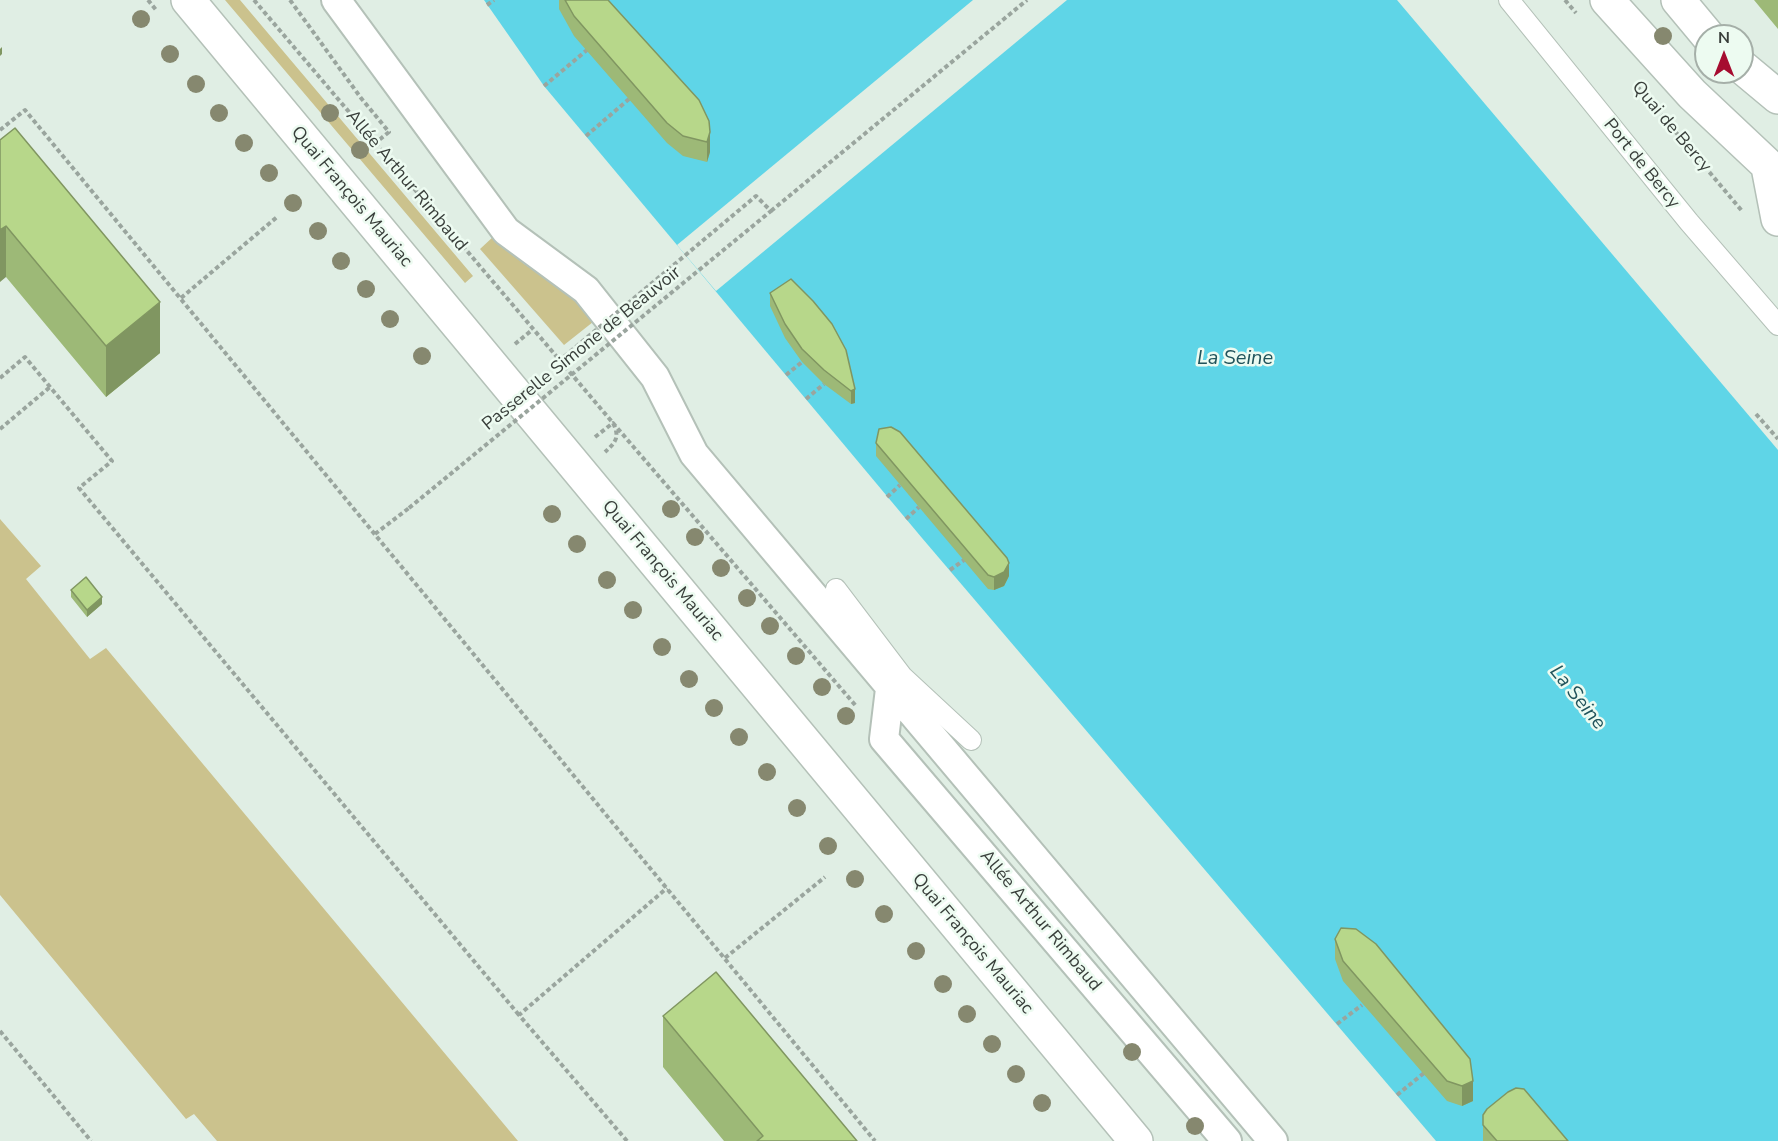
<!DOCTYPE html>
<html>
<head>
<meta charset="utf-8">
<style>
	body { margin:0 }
	#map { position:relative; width:1778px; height:1141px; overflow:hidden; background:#e0eee4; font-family:"Nunito Sans",sans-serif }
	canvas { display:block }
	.north { position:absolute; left:1694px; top:24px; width:60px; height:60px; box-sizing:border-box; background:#edfbf1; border:2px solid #a5afa8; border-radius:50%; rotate:0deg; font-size:16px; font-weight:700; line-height:24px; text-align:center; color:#383e3a }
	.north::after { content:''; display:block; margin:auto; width:21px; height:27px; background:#a60c30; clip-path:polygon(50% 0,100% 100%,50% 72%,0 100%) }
</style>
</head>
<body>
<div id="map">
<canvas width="1778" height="1141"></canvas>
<div class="north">N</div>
</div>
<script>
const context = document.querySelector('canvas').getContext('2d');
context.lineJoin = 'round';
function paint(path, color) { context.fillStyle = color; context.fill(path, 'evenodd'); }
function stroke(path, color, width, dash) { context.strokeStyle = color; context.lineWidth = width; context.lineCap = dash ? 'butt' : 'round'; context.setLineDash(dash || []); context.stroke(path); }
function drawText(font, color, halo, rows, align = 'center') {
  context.font = font + ' "Nunito Sans",sans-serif'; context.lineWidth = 5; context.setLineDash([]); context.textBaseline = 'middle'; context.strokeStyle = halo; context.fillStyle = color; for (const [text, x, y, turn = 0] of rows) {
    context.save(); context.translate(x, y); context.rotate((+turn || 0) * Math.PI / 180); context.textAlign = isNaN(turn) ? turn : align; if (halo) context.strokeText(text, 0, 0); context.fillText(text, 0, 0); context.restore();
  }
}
paint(new Path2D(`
	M225,0H240L473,276L465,283Z
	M494,236L523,263L570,295L593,322L564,345L480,249Z
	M0,519L41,566L26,579L90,659L106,648L518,1141H217L194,1114L186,1119L0,895Z`), '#cbc28d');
paint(new Path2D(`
	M484,0H1397L1778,450V1141H1436L922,538L544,86Z`), '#5fd5e7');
paint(new Path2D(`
	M973,0H1067L716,291L677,245Z`), '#e0eee4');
const service = new Path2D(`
	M1509,0L1689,222L1778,325
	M836,589L902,676L890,689
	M902,676L971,740`);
const pedestrian = new Path2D(`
	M336,0L506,231L586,290L655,377L694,454L1273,1141
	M890,689L884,739L1227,1141`);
const primary = new Path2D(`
	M188,0L1136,1141
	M1607,0L1692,94L1778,175
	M1678,0L1708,36
	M1742,67L1778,97
	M1768,167L1778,219`);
stroke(service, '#b4c1b8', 22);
stroke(pedestrian, '#b4c1b8', 32);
stroke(primary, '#b4c1b8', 36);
stroke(new Path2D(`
	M148,0L156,10
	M254,0L613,423C620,437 616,442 605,452
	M290,0L361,98L389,132L374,144
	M1565,0L1576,13
	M487,5L494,0
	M544,86L587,50
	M1637,86L1742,211
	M0,130L25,110L875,1141
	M586,136L629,99
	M771,211L1027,0
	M181,298L277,217
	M515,344L532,330
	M786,375L802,362
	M0,378L25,357L112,461L79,488L519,1015
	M806,399L824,384
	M1756,414L1778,439
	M0,429L50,387
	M595,437L613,423L856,706
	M887,497L900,485
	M906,519L919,507
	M375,534L409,508
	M950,570L964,560
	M725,958L825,877
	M1337,1024L1362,1005
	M0,1031L91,1141
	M1397,1095L1424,1073
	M627,1141L519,1015L667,888`), '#9aa59e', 4, [4.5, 3]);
stroke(service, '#fff', 20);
stroke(pedestrian, '#fff', 28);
stroke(primary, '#fff', 33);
stroke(new Path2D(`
	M409,508L771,211L756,196L559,361`), '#9aa59e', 4, [4.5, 3]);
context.fillStyle = '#86886f';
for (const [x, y] of [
	[141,19],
	[1663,36],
	[170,54],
	[196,84],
	[219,113],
	[330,113],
	[244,143],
	[360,150],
	[269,173],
	[293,203],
	[318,231],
	[341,261],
	[366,289],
	[390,319],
	[422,356],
	[671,509],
	[552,514],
	[695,537],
	[577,544],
	[721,568],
	[607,580],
	[747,598],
	[633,610],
	[770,626],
	[662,647],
	[796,656],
	[689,679],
	[822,687],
	[714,708],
	[846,716],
	[739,737],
	[767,772],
	[797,808],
	[828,846],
	[855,879],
	[884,914],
	[916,951],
	[943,984],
	[967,1014],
	[992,1044],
	[1132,1052],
	[1016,1074],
	[1042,1103],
	[1195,1126]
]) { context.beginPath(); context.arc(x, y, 9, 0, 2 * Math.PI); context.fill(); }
paint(new Path2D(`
	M559,0H608L699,100L710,152L707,162L683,156L667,143L574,36L559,9Z
	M1754,0H1778V29Z
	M0,140L160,353L106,397L6,277Z
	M770,293L832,324L855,403L851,404L824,384L802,362L785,338L770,306Z
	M876,443L1009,576L1004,586L994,590L988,589L876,456Z
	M71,590L102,604L87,617L71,597Z
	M1356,929L1473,1101L1462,1106L1447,1101L1343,981L1335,959V939Z
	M663,1016L857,1141H724L663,1067Z
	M1483,1115L1568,1141H1483Z`), '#9db977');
paint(new Path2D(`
	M2,47V54L0,56V49Z
	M710,132V152L707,162V142Z
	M6,226V277L0,282V230Z
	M160,302V353L106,397V346Z
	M855,389V403L851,404V391Z
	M1009,563V576L1004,586L994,590V577Z
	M102,597V604L87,617V610Z
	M1473,1081V1101L1462,1106V1086Z`), '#809661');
const building = new Path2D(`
	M565,0H608L699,100L709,121L710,132L707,142L683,136L667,123L574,16Z
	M15,128L160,302L106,346L6,226L0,230V140Z
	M791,279L813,301L832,324L846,350L855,389L851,391L824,370L802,349L785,324L770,293Z
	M891,427L900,432L1007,558L1009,563L1004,572L994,577L988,575L876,443L879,429Z
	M86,577L102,597L87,610L71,590Z
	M1341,928L1356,929L1376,944L1470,1059L1473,1081L1462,1086L1447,1081L1343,961L1335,939Z
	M716,972L857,1141H757L763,1136L663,1016Z
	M1516,1088L1524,1089L1568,1141H1497L1483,1125V1115L1487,1109L1508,1092Z`);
paint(building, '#b7d78a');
stroke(building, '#809661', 1.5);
drawText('18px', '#383e3a', '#edfbf1', [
	["Quai de Bercy",1671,127,50],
	["Port de Bercy",1641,164,51],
	["Allée Arthur Rimbaud",406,181,50],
	["Quai François Mauriac",351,197,50],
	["Passerelle Simone de Beauvoir",582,349,-39],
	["Quai François Mauriac",662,571,50],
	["Allée Arthur Rimbaud",1040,921,50],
	["Quai François Mauriac",972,944,50]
]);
drawText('italic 20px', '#20535b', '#edfbf1', [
	["La Seine",1235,359],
	["La Seine",1577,698,51]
]);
</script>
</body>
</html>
